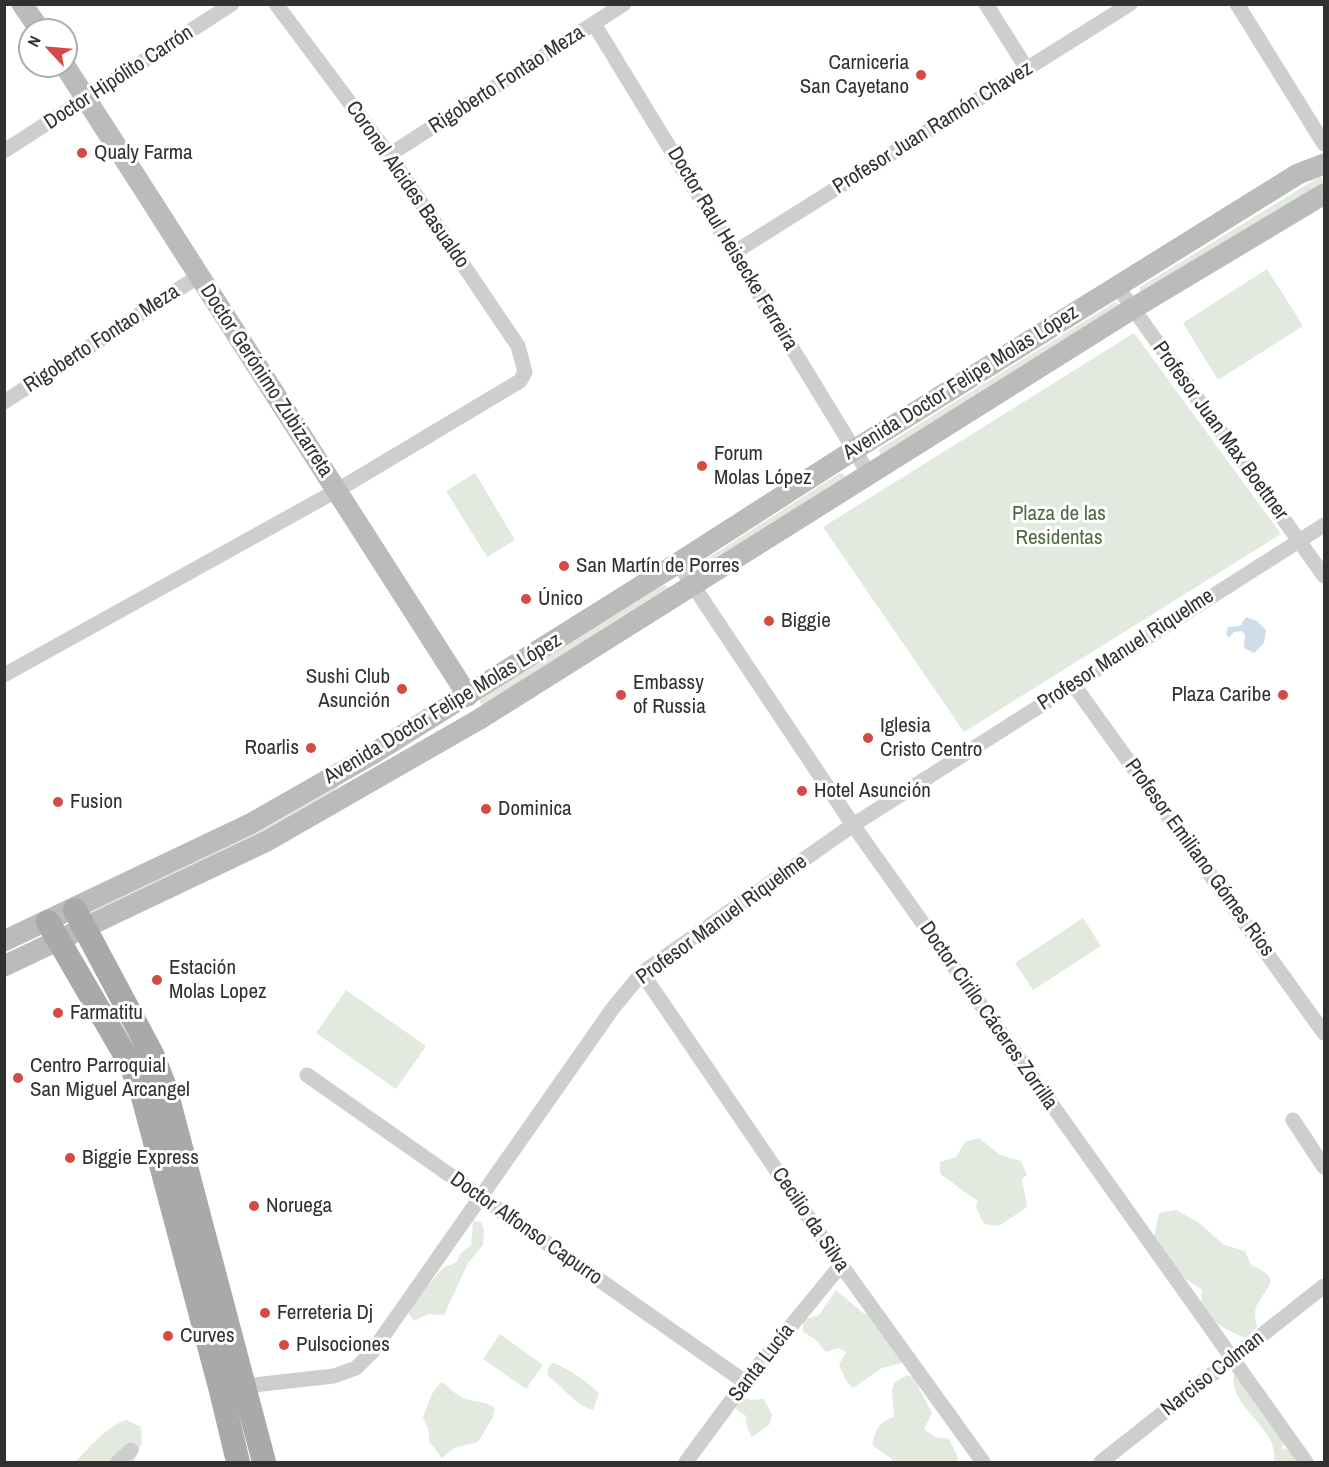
<!DOCTYPE html>
<html>
<head>
<meta charset="utf-8">
<style>
	body { margin:0 }
	#map { position:relative; width:1329px; height:1467px; overflow:hidden; background:#fff; font-family:"Archivo Narrow",sans-serif }
	canvas { display:block }
	.frame { position:absolute; inset:0; border:6px solid #313131; pointer-events:none }
	.north { position:absolute; left:18px; top:18px; width:60px; height:60px; box-sizing:border-box; background:#fff; border:2px solid #adadad; border-radius:50%; rotate:296deg; font-size:16px; font-weight:700; line-height:24px; text-align:center; color:#313131 }
	.north::after { content:''; display:block; margin:auto; width:21px; height:27px; background:#d44b46; clip-path:polygon(50% 0,100% 100%,50% 72%,0 100%) }
</style>
</head>
<body>
<div id="map">
<canvas width="1329" height="1467"></canvas>
<div class="frame"></div>
<div class="north">N</div>
</div>
<script>
const context = document.querySelector('canvas').getContext('2d');
context.lineJoin = 'round';
function paint(path, color) { context.fillStyle = color; context.fill(path, 'evenodd'); }
function stroke(path, color, width, dash) { context.strokeStyle = color; context.lineWidth = width; context.lineCap = dash ? 'butt' : 'round'; context.setLineDash(dash || []); context.stroke(path); }
function drawText(font, color, halo, rows, align = 'center') {
  context.font = font + ' "Archivo Narrow",sans-serif'; context.lineWidth = 6; context.setLineDash([]); context.textBaseline = 'middle'; context.strokeStyle = halo; context.fillStyle = color; for (const [text, x, y, turn = 0] of rows) {
    context.save(); context.translate(x, y); context.rotate((+turn || 0) * Math.PI / 180); context.textAlign = isNaN(turn) ? turn : align; if (halo) context.strokeText(text, 0, 0); context.fillText(text, 0, 0); context.restore();
  }
}
paint(new Path2D(`
	M1319,177L1324,179L1323,185L1140,293V287Z
	M1267,269L1303,326L1218,380L1183,323Z
	M1115,302L1121,305L880,455L879,449Z
	M1134,333L1281,534L964,732L823,527Z
	M475,473L515,540L487,557L446,491Z
	M840,473L846,476L700,569V563Z
	M664,585L669,588L483,705L480,703V697Z
	M344,782L304,816L91,916L86,910Z
	M1083,918L1101,946L1033,990L1015,963Z
	M346,990L426,1046L396,1089L316,1033Z
	M979,1138L1000,1155L1021,1161L1027,1175L1022,1179L1027,1207L999,1226L984,1224L976,1207L978,1200C963,1193 954,1182 940,1174V1162L956,1157L965,1142Z
	M1176,1210L1198,1222L1224,1245L1245,1251L1251,1265C1286,1280 1265,1286 1256,1308C1254,1313 1256,1322 1257,1327L1246,1338C1226,1331 1196,1315 1202,1290L1186,1279L1152,1247L1159,1213Z
	M473,1221L481,1222L484,1229L483,1245L468,1263L444,1315L428,1314L414,1321L409,1314V1306L443,1268L457,1262L460,1254L471,1245Z
	M836,1290L863,1313L877,1315L909,1346L906,1362L882,1368L853,1388L847,1382L839,1365L846,1352L838,1348L826,1352L816,1340L803,1332V1320L819,1315Z
	M500,1334L543,1365L526,1389L483,1359Z
	M552,1363C563,1365 593,1385 599,1394L593,1410C573,1404 565,1388 548,1376L547,1369Z
	M1234,1373C1252,1387 1308,1423 1281,1448L1296,1451L1303,1462H1274C1280,1427 1227,1408 1234,1373Z
	M907,1375L914,1378L932,1413L924,1429L935,1437L949,1439L957,1455L958,1462H892V1459L872,1445C876,1430 878,1422 894,1417L892,1390L894,1383Z
	M441,1382C450,1386 453,1393 461,1397C472,1403 484,1400 495,1408L493,1417L478,1442L454,1448L442,1458L429,1441V1432L423,1417L432,1394Z
	M744,1397L751,1400L764,1399L772,1415L769,1425L752,1437L747,1428L746,1416L736,1409L740,1398Z
	M127,1420L141,1427L142,1442L134,1462H75C88,1449 110,1423 127,1420Z`), '#e2e9de');
paint(new Path2D(`
	M1246,617L1257,621L1266,630L1264,643L1254,653L1244,648L1245,634L1242,631L1234,632L1229,638L1226,634L1228,627L1240,626Z`), '#cfdcea');
stroke(new Path2D(`
	M986,4L1027,69
	M1237,4L1324,144
	M594,24L869,474
	M4,151L232,4
	M389,155L624,4
	M735,252L1130,4
	M1117,286L1324,576
	M4,402L199,276
	M678,563L853,825L1306,1462
	M4,675L336,491L520,381L525,372L518,346L389,155L276,4
	M1073,684L1324,1033
	M642,973L841,1265L983,1462
	M307,1075L745,1382
	M1293,1120L1324,1167
	M236,1387L334,1376L356,1368L372,1352L613,1008L642,973L853,825L1324,525
	M118,1462L131,1450
	M686,1462L745,1382L841,1265
	M1101,1462L1324,1286`), '#cecece', 15);
stroke(new Path2D(`
	M22,4L40,30
	M65,66L468,696
	M4,941L250,824L371,755L678,563L854,450L1298,174L1324,164
	M4,966L267,841L478,720L1132,309L1324,194`), '#bbb', 21);
stroke(new Path2D(`
	M75,910L153,1056L165,1087L264,1462
	M48,922L131,1065L143,1097L221,1391L238,1462`), '#a9a9a9', 24);
for (const [x, y, r, color] of [
	[921,75,6,"#d44b46"],
	[82,153,6,"#d44b46"],
	[702,466,6,"#d44b46"],
	[564,566,6,"#d44b46"],
	[526,599,6,"#d44b46"],
	[769,621,6,"#d44b46"],
	[402,689,6,"#d44b46"],
	[621,695,6,"#d44b46"],
	[1283,695,6,"#d44b46"],
	[868,738,6,"#d44b46"],
	[311,748,6,"#d44b46"],
	[802,791,6,"#d44b46"],
	[58,802,6,"#d44b46"],
	[486,809,6,"#d44b46"],
	[157,980,6,"#d44b46"],
	[58,1013,6,"#d44b46"],
	[18,1078,6,"#d44b46"],
	[70,1158,6,"#d44b46"],
	[254,1206,6,"#d44b46"],
	[265,1313,6,"#d44b46"],
	[168,1336,6,"#d44b46"],
	[284,1345,6,"#d44b46"]
]) { const dot = new Path2D(); dot.arc(x, y, r, 0, 2 * Math.PI); context.fillStyle = color; context.fill(dot); stroke(dot, '#fff', 2); }
drawText('21px', '#313131', '#fff', [
	["Carniceria",909,63,"right"],
	["San Cayetano",909,87,"right"],
	["Qualy Farma",94,153],
	["Forum",714,454],
	["Molas López",714,478],
	["San Martín de Porres",576,566],
	["Único",538,599],
	["Biggie",781,621],
	["Sushi Club",390,677,"right"],
	["Asunción",390,701,"right"],
	["Embassy",633,683],
	["of Russia",633,707],
	["Plaza Caribe",1271,695,"right"],
	["Iglesia",880,726],
	["Cristo Centro",880,750],
	["Roarlis",299,748,"right"],
	["Hotel Asunción",814,791],
	["Fusion",70,802],
	["Dominica",498,809],
	["Estación",169,968],
	["Molas Lopez",169,992],
	["Farmatitu",70,1013],
	["Centro Parroquial",30,1066],
	["San Miguel Arcangel",30,1090],
	["Biggie Express",82,1158],
	["Noruega",266,1206],
	["Ferreteria Dj",277,1313],
	["Curves",180,1336],
	["Pulsociones",296,1345]
], 'left');
drawText('21px', '#313131', '#fff', [
	["Doctor Hipólito Carrón",119,78,-33],
	["Rigoberto Fontao Meza",507,80,-33],
	["Profesor Juan Ramón Chavez",933,128,-32],
	["Coronel Alcides Basualdo",407,185,55],
	["Doctor Raul Heisecke Ferreira",732,249,59],
	["Rigoberto Fontao Meza",102,339,-33],
	["Doctor Gerónimo Zubizarreta",266,381,57],
	["Avenida Doctor Felipe Molas López",961,383,-32],
	["Profesor Juan Max Boettner",1220,431,54],
	["Profesor Manuel Riquelme",1126,650,-33],
	["Avenida Doctor Felipe Molas López",443,709,-31],
	["Profesor Emiliano Gómes Rios",1199,858,54],
	["Profesor Manuel Riquelme",722,920,-36],
	["Doctor Cirilo Cáceres Zorrilla",988,1016,55],
	["Cecilio da Silva",810,1220,56],
	["Doctor Alfonso Capurro",526,1229,35],
	["Santa Lucía",762,1363,-52],
	["Narciso Colman",1213,1374,-38]
]);
drawText('21px', '#506942', '#fff', [
	["Plaza de las",1059,514],
	["Residentas",1059,538]
]);
</script>
</body>
</html>
